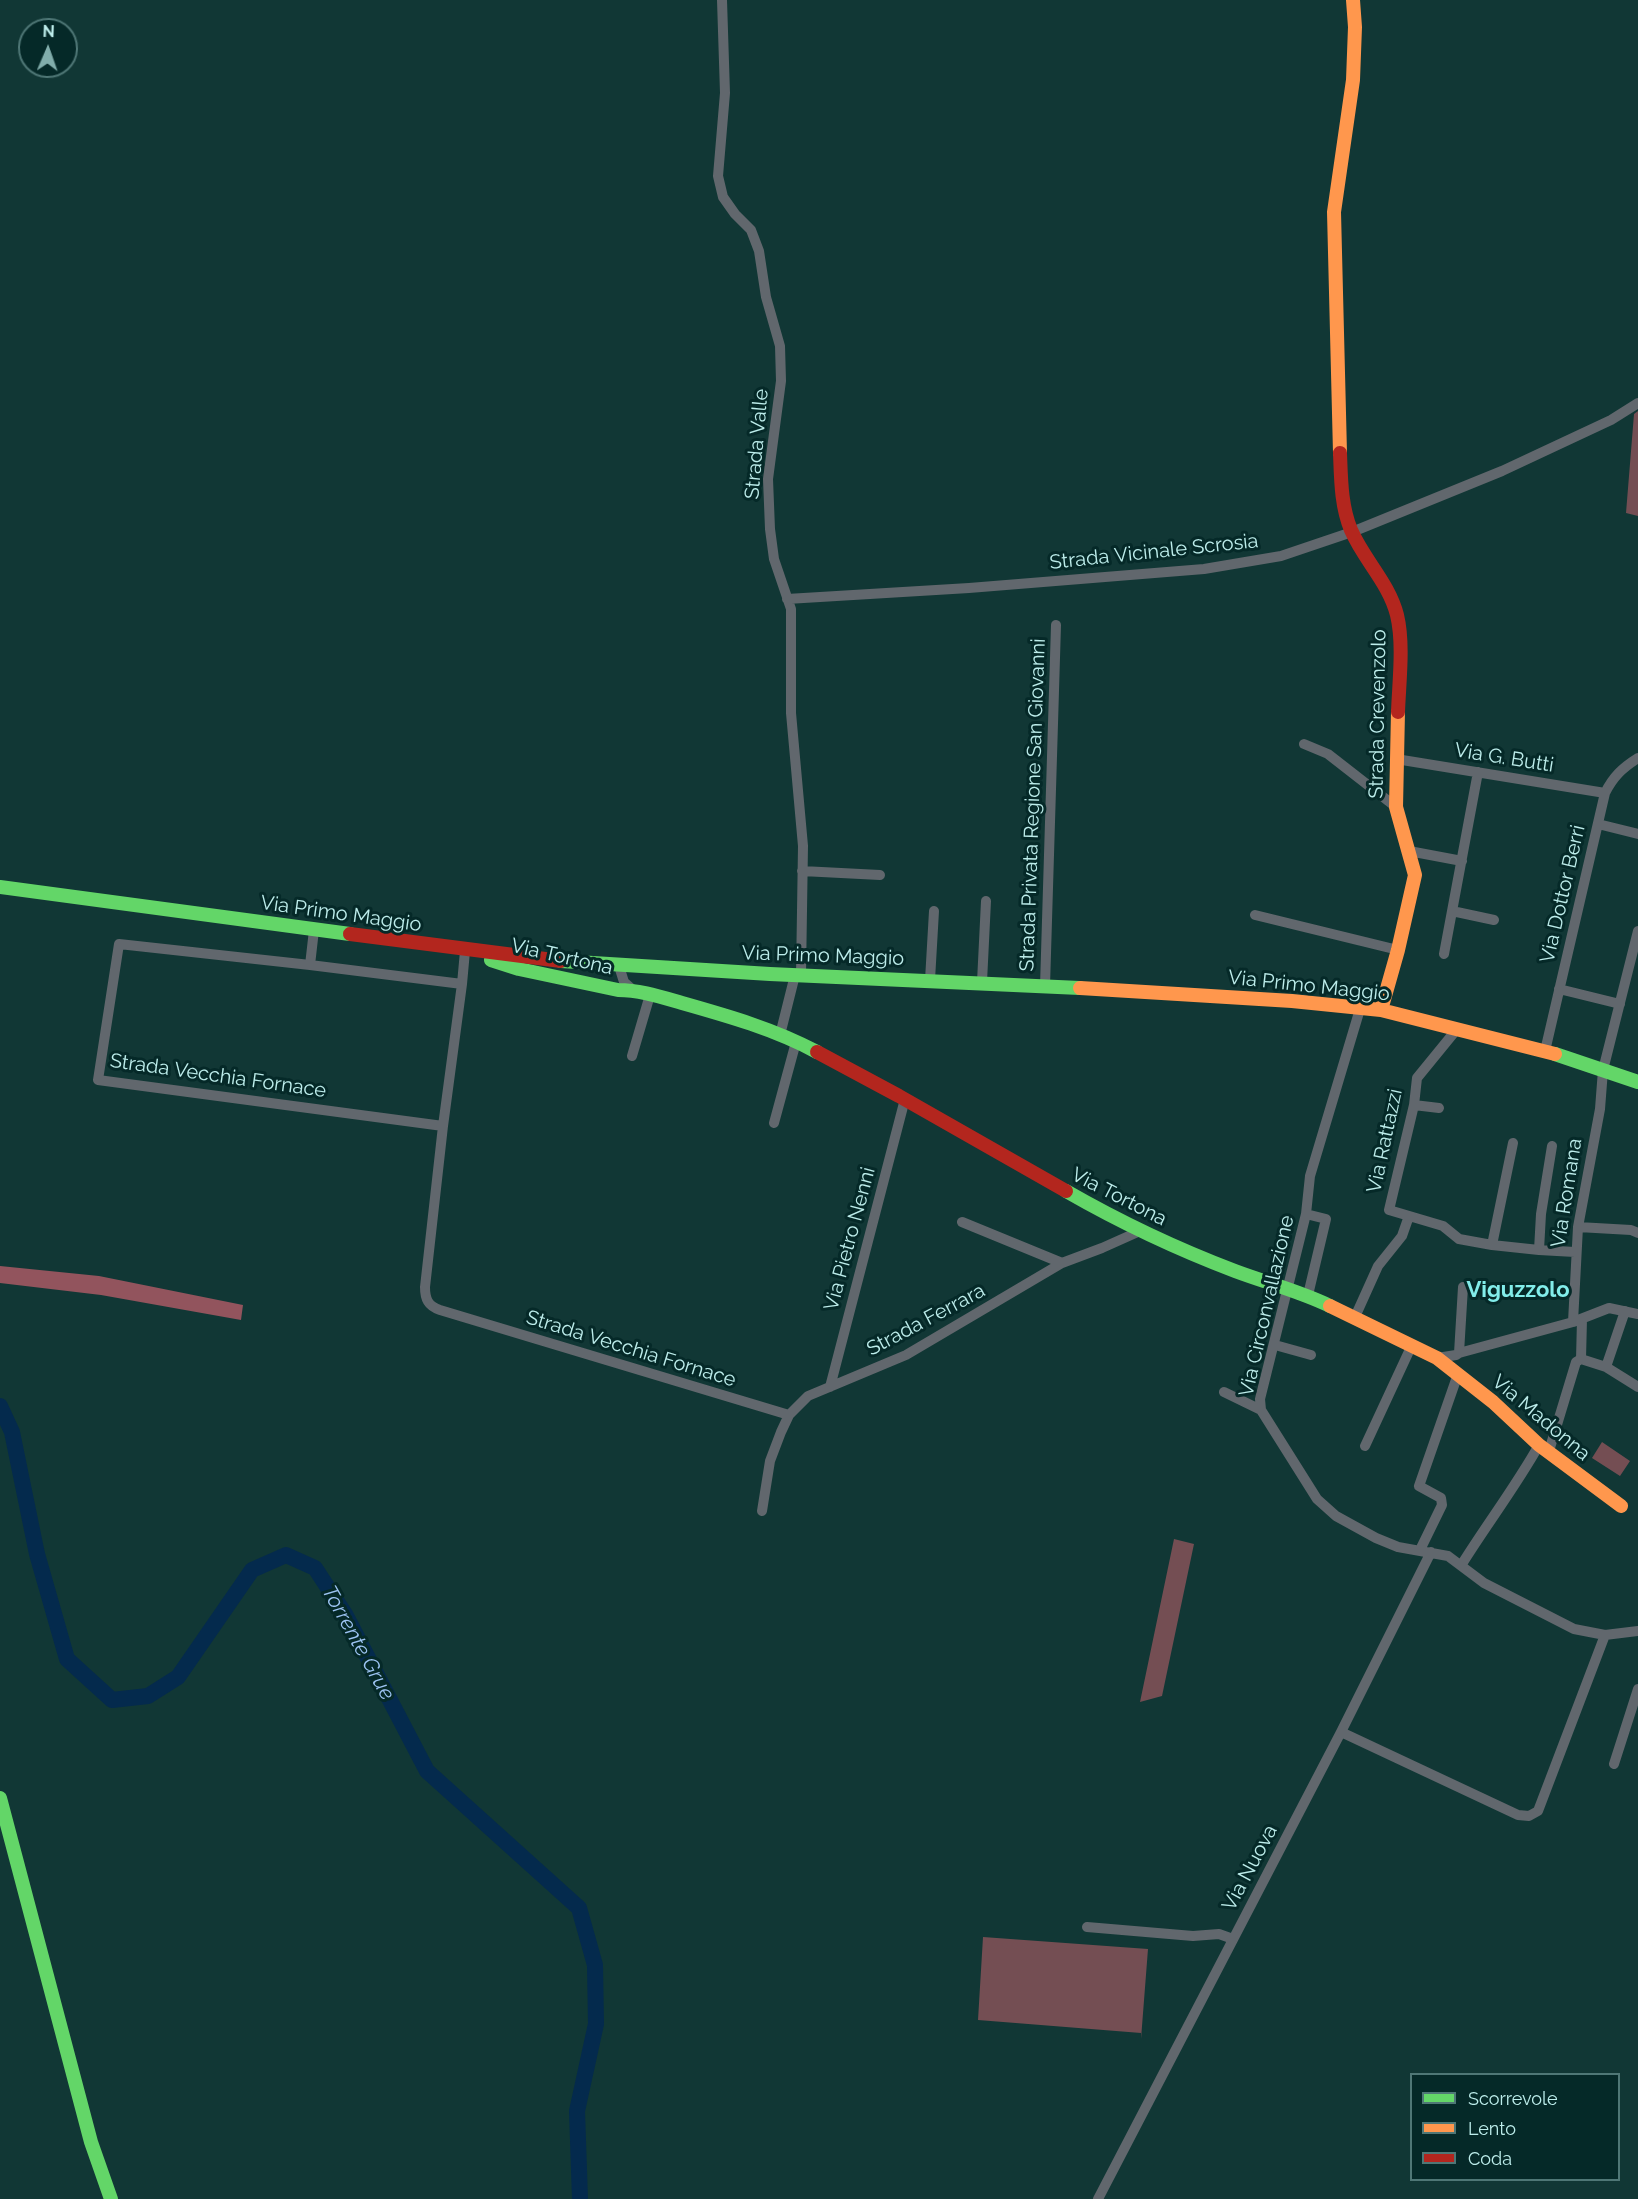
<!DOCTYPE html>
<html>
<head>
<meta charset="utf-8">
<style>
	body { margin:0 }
	#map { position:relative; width:1638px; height:2199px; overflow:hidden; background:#113735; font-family:Raleway,sans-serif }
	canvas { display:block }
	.legend { position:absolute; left:1410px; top:2073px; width:210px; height:108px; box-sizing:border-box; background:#052928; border:2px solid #4f7776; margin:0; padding:8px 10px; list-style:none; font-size:18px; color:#bdedeb }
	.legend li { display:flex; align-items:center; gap:12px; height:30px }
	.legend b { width:30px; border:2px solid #4f7776 }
	.north { position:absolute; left:18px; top:18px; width:60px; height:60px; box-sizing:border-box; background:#052928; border:2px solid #4f7776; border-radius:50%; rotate:2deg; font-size:16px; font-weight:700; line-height:24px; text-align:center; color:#bdedeb }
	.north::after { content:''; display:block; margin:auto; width:21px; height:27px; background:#81adab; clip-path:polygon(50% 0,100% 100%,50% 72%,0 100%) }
</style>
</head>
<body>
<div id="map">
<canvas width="1638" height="2199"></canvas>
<ul class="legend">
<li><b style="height:8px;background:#63d668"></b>Scorrevole</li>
<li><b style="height:8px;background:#ff974d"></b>Lento</li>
<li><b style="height:8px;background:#b3261e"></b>Coda</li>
</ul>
<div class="north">N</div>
</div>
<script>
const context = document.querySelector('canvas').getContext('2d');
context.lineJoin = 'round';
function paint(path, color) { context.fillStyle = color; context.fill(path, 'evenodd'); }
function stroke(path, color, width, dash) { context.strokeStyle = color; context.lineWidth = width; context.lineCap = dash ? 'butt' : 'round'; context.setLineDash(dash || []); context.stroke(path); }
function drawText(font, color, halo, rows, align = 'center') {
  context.font = font + ' Raleway,sans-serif'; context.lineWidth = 6; context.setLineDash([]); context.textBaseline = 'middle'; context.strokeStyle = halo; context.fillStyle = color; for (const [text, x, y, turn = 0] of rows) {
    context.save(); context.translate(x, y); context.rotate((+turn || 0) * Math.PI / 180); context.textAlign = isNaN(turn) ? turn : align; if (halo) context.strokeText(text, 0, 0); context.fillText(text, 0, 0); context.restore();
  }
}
paint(new Path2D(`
	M1638,411V516L1626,513L1634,414Z
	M1602,1442L1630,1461L1620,1476L1592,1458Z
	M1174,1539L1194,1544L1162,1696L1140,1702Z
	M983,1937L1148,1949L1141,2039V2033L978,2020Z`), '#744e53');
paint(new Path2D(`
	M0,1266L99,1276L243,1305L241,1320L101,1295L0,1283Z`), '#92545d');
stroke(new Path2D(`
	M0,1406L12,1432L37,1554L67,1659L112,1700L148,1696L178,1677L252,1570L286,1555L315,1568L345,1614L427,1771L579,1908L595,1965L596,2024L577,2111L580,2199`), '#042a4d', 16);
stroke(new Path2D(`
	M722,0L725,93L718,176L723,197L735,214L751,230L759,251L766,297L780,346L781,381L768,479L770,529L774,559L791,609V713L803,846L801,975
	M787,599L969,588L1204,569L1281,556L1352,532L1502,471L1611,420L1638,403
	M1304,744L1328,754L1396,807
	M1396,759L1605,793
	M1598,824L1638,834
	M1409,851L1462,861
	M802,871L880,875
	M1452,911L1494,920
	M1255,915L1398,950
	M1444,954L1478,772
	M310,965L462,984L443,1126L98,1080L119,944L310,965L314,930
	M619,966L624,982L633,990
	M930,980L934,911
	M982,982L986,901
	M462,984L465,951
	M1045,986L1056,625
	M1559,989L1620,1004
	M1360,1009L1310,1176L1306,1214L1260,1399L1261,1410L1317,1499L1336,1516L1376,1538L1398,1547L1448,1556L1484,1583L1574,1629L1605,1635L1638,1631
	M1457,1029L1417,1078L1414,1105L1389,1210L1443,1226L1459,1239L1492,1245L1539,1250
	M780,1035L795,975
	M1545,1051L1605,793C1613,777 1622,768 1638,758
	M632,1056L650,995
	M1414,1105L1439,1108
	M774,1123L796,1042
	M443,1126L425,1287C425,1299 428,1306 440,1310L789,1415
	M1552,1146L1541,1214L1539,1250L1575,1252
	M1306,1214L1326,1219L1308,1295
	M962,1222L1062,1263
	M1578,1227L1631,1230L1638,1233
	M1492,1245L1513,1143
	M1355,1317L1378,1266L1402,1236L1409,1216
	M1573,1322L1578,1227L1600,1109L1603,1070L1638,931
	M1275,1345L1311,1355
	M1459,1353L1463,1287
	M1437,1358L1456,1355L1459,1353L1573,1322L1609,1308L1638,1314
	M1581,1359L1606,1367L1638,1387
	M1606,1367L1625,1311
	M830,1387L905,1099
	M1224,1392L1261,1410
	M1365,1446L1411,1347
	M1549,1451L1576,1362L1581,1359L1582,1319
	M762,1511L770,1461L781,1432L789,1415L808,1396L906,1355L1062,1263L1102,1248L1140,1231
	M1420,1550L1442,1505L1441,1498L1419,1486L1458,1374
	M1462,1564C1487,1524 1516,1486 1539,1445
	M1341,1732L1518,1815L1529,1816L1538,1811L1605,1635
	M1614,1764L1638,1689
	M1087,1927L1193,1936L1219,1934L1233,1939
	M1098,2199L1341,1732L1431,1552`), '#61676d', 10);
stroke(new Path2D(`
	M0,887L350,934
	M491,960L519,969L618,990C640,990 661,997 682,1003C728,1016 774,1029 817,1052
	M561,961L770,974L1080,988
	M1555,1054L1638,1082
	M1066,1191C1120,1222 1177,1249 1235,1271C1267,1283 1299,1291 1330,1306
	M0,1798L91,2142L111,2199`), '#63d668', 14);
stroke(new Path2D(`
	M1340,453L1334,212L1353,80L1355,27L1353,0
	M1080,988L1292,1001L1381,1010L1555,1054
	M1381,1010L1398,950L1415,875L1396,807L1398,712
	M1330,1306L1437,1358L1493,1402L1539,1445L1621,1506`), '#ff974d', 14);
stroke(new Path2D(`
	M1340,453C1341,479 1341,506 1351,530C1364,560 1389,583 1397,615C1404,644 1399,683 1398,712
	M350,934L561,961
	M817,1052L899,1096L1066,1191`), '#b3261e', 14);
drawText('20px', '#bdedeb', '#052928', [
	["Strada Valle",757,444,-85],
	["Strada Vicinale Scrosia",1154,552,-6],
	["Strada Crevenzolo",1378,714,-89],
	["Via G. Butti",1504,758,9],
	["Strada Privata Regione San Giovanni",1033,805,-88],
	["Via Dottor Berri",1563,894,-77],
	["Via Primo Maggio",341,914,8],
	["Via Primo Maggio",823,956,2],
	["Via Tortona",562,957,13],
	["Via Primo Maggio",1309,986,6],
	["Strada Vecchia Fornace",218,1076,8],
	["Via Rattazzi",1385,1141,-78],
	["Via Romana",1567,1193,-81],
	["Via Tortona",1119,1197,27],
	["Via Pietro Nenni",850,1239,-75],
	["Via Circonvallazione",1267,1306,-77],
	["Strada Ferrara",926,1320,-28],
	["Strada Vecchia Fornace",631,1349,17],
	["Via Madonna",1541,1418,40],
	["Via Nuova",1250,1868,-62]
]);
drawText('italic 21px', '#9dc4f3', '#052928', [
	["Torrente Grue",358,1643,61]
]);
drawText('bold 22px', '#82edea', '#052928', [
	["Viguzzolo",1518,1290]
]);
</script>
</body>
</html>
